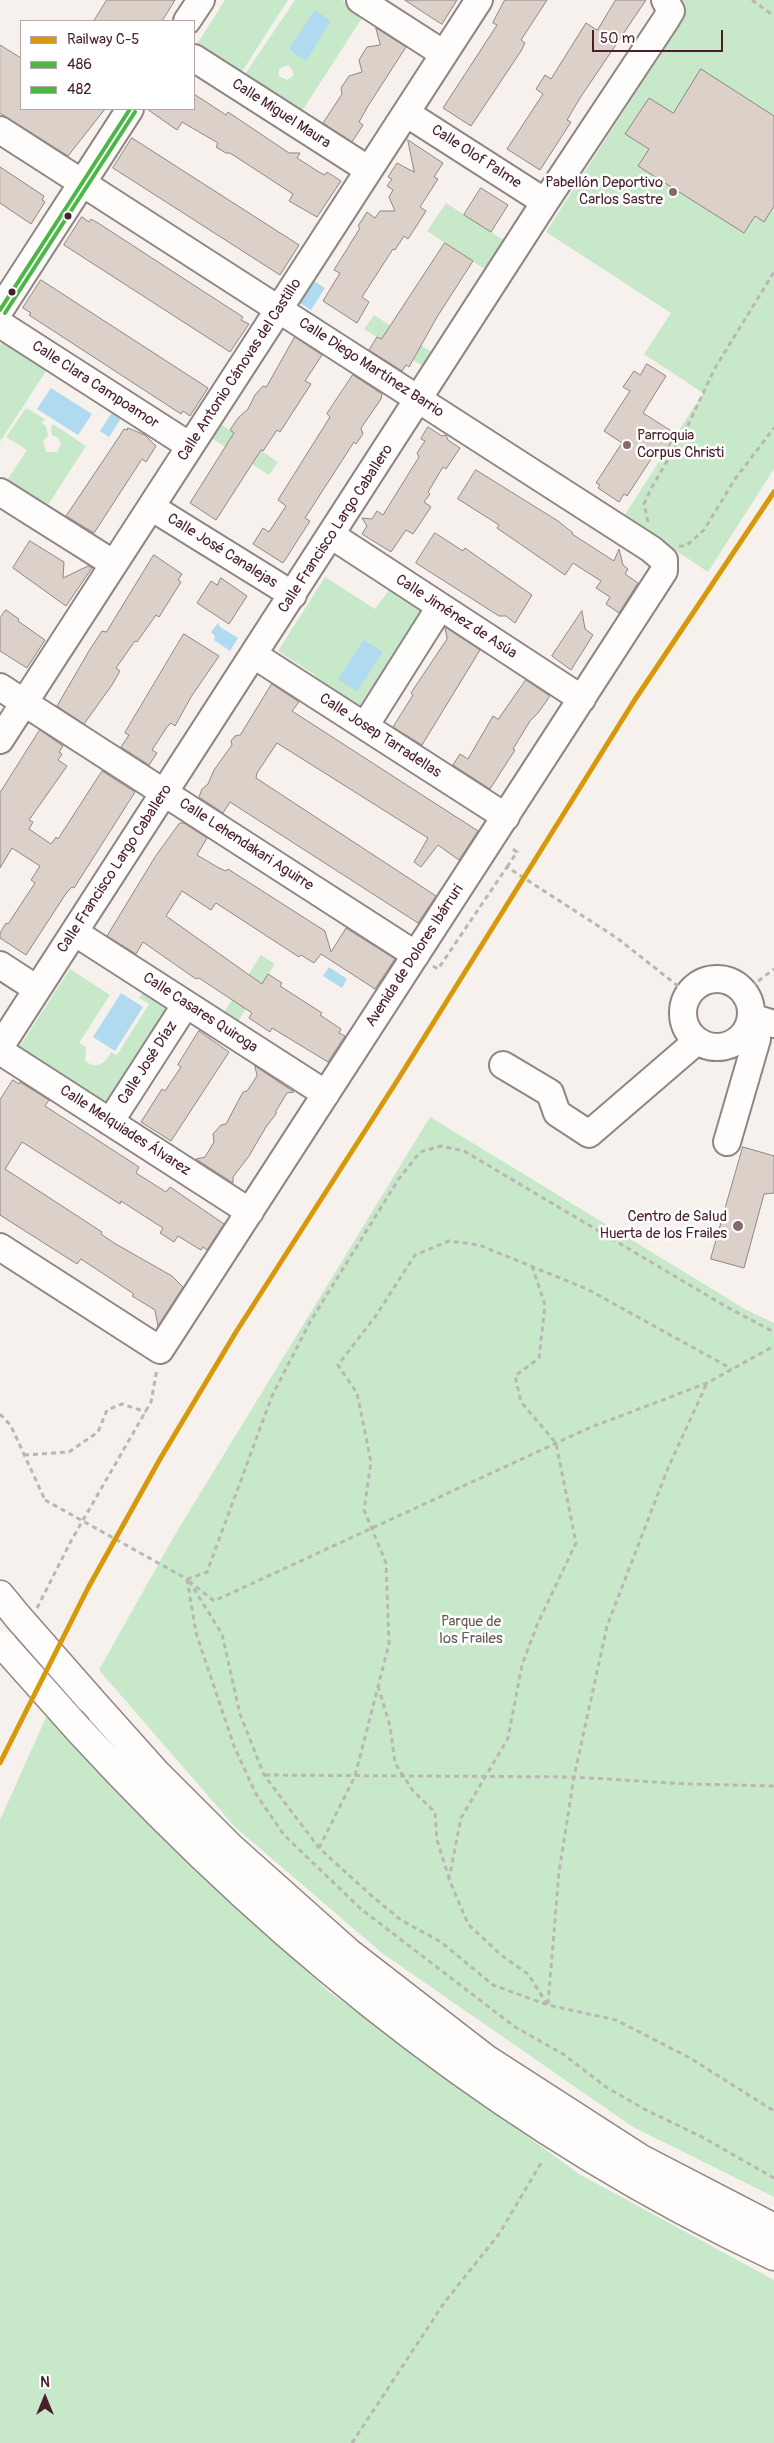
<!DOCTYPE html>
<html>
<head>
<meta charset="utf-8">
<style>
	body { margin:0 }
	#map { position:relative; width:774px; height:2443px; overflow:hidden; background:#f6f1ec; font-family:Pangolin,sans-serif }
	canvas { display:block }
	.legend { position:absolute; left:20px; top:20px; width:175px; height:90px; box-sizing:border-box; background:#fff; border:1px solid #b7a5aa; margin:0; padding:6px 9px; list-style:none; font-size:15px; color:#4a1f2b }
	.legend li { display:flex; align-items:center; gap:10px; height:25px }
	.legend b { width:25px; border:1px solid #b7a5aa }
	.north { position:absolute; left:20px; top:2373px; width:50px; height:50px; -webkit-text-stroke:4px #fff; paint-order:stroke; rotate:0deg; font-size:14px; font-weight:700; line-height:20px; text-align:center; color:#4a1f2b }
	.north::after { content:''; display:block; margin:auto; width:18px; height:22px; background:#4a1f2b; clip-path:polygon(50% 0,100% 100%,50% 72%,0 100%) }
	.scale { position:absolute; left:592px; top:30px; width:131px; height:22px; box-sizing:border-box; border:2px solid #4a1f2b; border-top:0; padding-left:6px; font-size:15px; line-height:18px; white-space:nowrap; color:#4a1f2b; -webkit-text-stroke:4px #fff; paint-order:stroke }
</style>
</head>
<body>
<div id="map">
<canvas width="774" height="2443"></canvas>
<ul class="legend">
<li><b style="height:6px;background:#d79909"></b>Railway C-5</li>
<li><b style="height:6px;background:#4ab747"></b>486</li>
<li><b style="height:6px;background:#4ab747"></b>482</li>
</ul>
<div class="north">N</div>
<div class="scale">50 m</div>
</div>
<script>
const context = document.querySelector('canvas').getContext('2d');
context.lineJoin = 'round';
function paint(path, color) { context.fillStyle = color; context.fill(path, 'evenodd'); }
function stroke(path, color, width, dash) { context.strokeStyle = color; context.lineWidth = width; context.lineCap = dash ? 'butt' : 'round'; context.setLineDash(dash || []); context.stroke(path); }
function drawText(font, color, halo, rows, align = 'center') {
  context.font = font + ' Pangolin,sans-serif'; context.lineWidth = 5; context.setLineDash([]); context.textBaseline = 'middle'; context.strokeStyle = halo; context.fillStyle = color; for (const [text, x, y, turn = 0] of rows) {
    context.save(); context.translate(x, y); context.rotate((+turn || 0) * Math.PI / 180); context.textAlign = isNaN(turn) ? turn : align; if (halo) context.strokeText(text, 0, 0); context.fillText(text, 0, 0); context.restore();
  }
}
paint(new Path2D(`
	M225,0H288L241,73L197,44Z
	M295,0H342L364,15L300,114L243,77ZM288,65L293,71V76L287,80L279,76V69Z
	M681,0H774V469L708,572L624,516L703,393L644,354L671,313L546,232L679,25L683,17Z
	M446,203L505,241L486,270L427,231Z
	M374,315L433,353L424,367L364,329Z
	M4,339L48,368L0,442V345Z
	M26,408L45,419L42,423L46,426L48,436L43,441L46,452H57L61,444L57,437L52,435L51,427L53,424L86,446L46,508L6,482L27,450L6,437Z
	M219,423L278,462L269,475L210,437Z
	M325,577L375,609L389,590L425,613L362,711L313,679L315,675L278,651Z
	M261,955L275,964L236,1024L222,1015Z
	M70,969L110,995L79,1043L86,1047L85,1060C95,1071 106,1063 111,1052L117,1055L149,1004L139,998L145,990L171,1007L107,1106L18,1049Z
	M430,1117L745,1309L774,1323V2197L633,2127L382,1953L235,1827L99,1670L173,1538Z
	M47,1715L120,1795L328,1991L579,2174L774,2280V2443H0V1820Z`), '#c7e9c9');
paint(new Path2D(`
	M315,10L331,21L306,61L289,49Z
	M314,281L325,288L311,310L300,303Z
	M51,388L92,414L78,435L37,409Z
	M111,414L117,415L120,420L109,437L100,431Z
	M218,623L220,627L238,638L230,651L214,640L215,636L211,632Z
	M364,640L383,652L357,691L338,679Z
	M329,967L347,979L342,988L323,976Z
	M121,993L143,1007L115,1051L93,1037Z`), '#afdaf0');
const building = new Path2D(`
	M107,0H175L162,21H94Z
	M405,0H457L442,24Z
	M505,0H547L521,40L525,43L521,51L471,126L443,108L497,25L493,23Z
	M616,0H646L580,98L567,120L571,122L540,170L507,149L543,94L536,89L545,75L551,79L586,23L597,30Z
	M376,28L406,47L368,106L359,122L363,125L352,142L323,123L342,94L341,88L349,76L362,72L359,60L367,47L380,45Z
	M0,45L21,58V109H105L68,156L0,113Z
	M701,69L774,116V206L764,222L755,216L744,233L638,166L649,149L625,134L649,98L673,113Z
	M194,94L226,115L228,112L289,153H300L297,158L319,172L325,175L327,172L341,181L317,217L289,201L293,194L230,153H226L216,147L218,143L182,122L177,130L147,109H194Z
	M132,138L299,245L280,275L113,168Z
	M408,140L443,163L434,177L438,179L420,207L426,211L408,239L404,236L395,250L393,249L362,297L369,302L357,323L323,301L340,273L334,270L360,228L358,226L367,212L375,218L380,211H395L389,197L393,190L387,186L392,179L388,177L397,163L414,172Z
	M0,167L44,196L42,200L45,202L31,224L0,203Z
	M481,188L508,205L491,232L464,215Z
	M82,217L89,222L91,219L98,223L243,317L241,320L249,324L230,352L64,245Z
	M445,243L473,261L437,317L409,367L406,365L402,371L369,350L377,337L381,339Z
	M41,280L208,388L190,416L183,411L181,414L29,315L31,313L23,308Z
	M295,337L322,355L305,381L311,384L280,432L277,430L263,451L261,450L216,520L190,503L234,433L230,430L238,418L248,409L255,395L263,386L266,387Z
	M647,364L666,376L643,413L676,434L662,457L655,453L627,496L624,494L619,502L598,488L600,485L596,483L622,443L604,431L630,391L623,387L634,371L640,375Z
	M353,375L382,394L381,399L361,428L363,434L356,444L354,442L305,518L310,521L283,563L253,544L263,528L269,532L286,506L278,500L330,417L327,414Z
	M428,427L442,436L446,435L448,440L460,448L446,469L443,467L428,492L430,494L424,502L431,507L413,534L406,530L391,552L362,534L367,526L362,518L372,519L377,511L383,515L419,457L417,453L425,441L421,439Z
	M128,428L145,435L156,446L146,462L142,459L94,533L66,516L115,443L124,429L127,430Z
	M476,470L558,521L573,533L572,534L614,561L619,549L623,565L628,569L625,574L638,583L619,613L606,604L610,597L596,588L601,581L573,563L565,575L497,528L499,525L458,499Z
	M435,533L463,551L465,548L532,595L515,623L506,616H499L416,563Z
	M30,541L64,562L63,578L88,566L92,568L66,606L13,568Z
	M154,555L182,574L178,580L181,582L159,617L156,615L137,642L135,641L116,668L120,671L112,685L84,724L57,706L89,651L102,631L106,632Z
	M221,578L247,596L229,624L197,603L211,581L217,585Z
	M6,610L19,619L18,621L45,640L27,668L0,651V618Z
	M582,611L585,629L593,635L571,670L552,656Z
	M445,627L480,650L422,745L393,727L413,695L411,693L447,639Z
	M184,634L219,656L191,697L175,726L171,723L167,727L152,750L157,753L149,765L121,747L129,735L125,733Z
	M526,680L550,696L538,713L530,721L513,749L515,750L490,789L453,765L460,754L468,759L493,716L498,719Z
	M272,684L299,702L292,711L478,831L459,860L438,845L421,867L414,862L428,838L277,743L257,773L256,778L436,896L418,923L230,802L223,813L199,797L202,789L208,784L214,770L232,745L231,741L235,736L240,735Z
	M40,730L63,746L59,752L62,754L58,760L67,766L29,820L33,822L29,829L51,844L56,837L58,839L102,771L135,792L74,888L72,887L67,892L26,955L0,938V933L6,923L8,924L35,883L31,880L40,866L12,848L0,868V793Z
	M180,823H184L207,838L197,855L219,868L226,871L228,869L325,931L331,952L346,928L395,959L375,989L321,954L314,963L301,955L299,957L216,903L211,910L182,891L166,916L262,984L268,974L282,983L280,986L322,1013L320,1015L341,1029L339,1033L345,1036L328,1062L272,1028L270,1032L249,1018L252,1013L199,978L196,979L143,942L136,954L107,936L155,857Z
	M199,1031L229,1052L171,1141L141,1122L162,1089L165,1091L181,1067L178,1065Z
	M255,1066L294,1092L287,1093L276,1111V1114L266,1127L249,1156L233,1177V1183L196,1159L205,1157L214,1142L213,1134L221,1125L226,1124L243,1092L247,1091L257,1076Z
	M13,1080L19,1084L20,1082L49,1100L45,1106L139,1167L136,1173L166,1192L170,1187L224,1224L207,1250L203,1247L201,1250L178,1236L174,1242L160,1233L163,1228L121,1201L120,1204L22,1142L5,1169L102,1232L101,1234L114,1243L172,1276L183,1287L158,1326L155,1310L132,1296L134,1294L81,1259L77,1264L0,1215V1100Z
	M743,1147L774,1156V1193L764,1194L744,1268L711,1259Z`);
paint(building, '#dcd1c9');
stroke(building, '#908585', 1);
const minor = new Path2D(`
	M360,0L444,54
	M187,21L201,0
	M194,58L369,170
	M406,113L545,202
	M0,130L651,549L664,560V571L160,1350L0,1247
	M0,310L130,109
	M0,324L190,446
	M0,492L114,564
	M151,507L293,595
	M331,535L582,699
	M254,655L506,817
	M0,687L416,955
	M365,726L440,607
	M0,740L479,0
	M74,932L326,1094
	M0,965L37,989
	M683 1013a34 34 0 1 1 68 0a34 34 0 1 1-68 0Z
	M751,1017L774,1024
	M0,1047L545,202L665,21L671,11L665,0
	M0,1051L250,1212
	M503,1065L550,1093L557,1113L589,1134L697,1041
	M110,1122L186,1004
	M727,1142L757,1039L748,1027`);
const highway = new Path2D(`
	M0,1595L18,1617
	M90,1699L157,1774L230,1847L349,1953L486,2059L641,2159L774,2228
	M78,1729C277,1946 507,2131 774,2256`);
stroke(minor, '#908585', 30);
stroke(highway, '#908585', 31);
stroke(new Path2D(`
	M752,0L774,16
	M648,522L644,504L652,487L688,425L715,368L774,272
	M679,546H686L704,530L735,479L774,428
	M507,867L517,852L511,848
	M433,966L438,969L507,867L617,938L688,994
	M744,992L774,969
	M532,1266L545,1305L539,1358L515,1376L521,1402L556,1443L576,1543L537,1625L522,1665L508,1738L461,1818L449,1879L468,1924L501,1955L528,1974L547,2004
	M0,1414L11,1426L45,1500
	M24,1455L69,1452L98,1432L107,1410L122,1404L146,1412
	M187,1579L207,1572L272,1396L310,1322L398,1180L420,1152L441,1146L464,1151L725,1306L774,1332
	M187,1579L196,1633L234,1746L256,1794L284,1835L361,1909L515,2027L563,2054L606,2087L644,2109L704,2138L774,2178
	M189,1581L222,1634L240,1714L264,1775L319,1848L373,1897L401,1920L441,1942L493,1985L548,2005L616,2020L690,2058L774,2111
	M189,1581L214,1601L589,1428L707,1383L774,1346
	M37,1608L71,1541L151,1402L157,1369
	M378,1686L390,1726L395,1763L413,1791L435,1812L437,1840L449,1878
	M265,1775L574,1777L688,1784L774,1786
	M319,1848L355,1776L389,1644L386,1563L364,1510L371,1462L357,1393L338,1365L375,1317L415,1255L449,1241L479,1245L587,1289L732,1369
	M548,2004L559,1872L574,1777L607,1626L668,1468L707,1383
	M352,2443L444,2303L499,2234L541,2163`), '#bbb6b6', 3, [5, 4]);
stroke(minor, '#fefdfc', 26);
stroke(highway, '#fefdfc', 28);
const highwayBridge = new Path2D(`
	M18,1617L90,1699
	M4,1646L78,1729`);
stroke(highwayBridge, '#908585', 31, []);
stroke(new Path2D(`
	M45,1500L187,1579`), '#bbb6b6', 3, [5, 4]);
stroke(highwayBridge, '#fefdfc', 28);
stroke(new Path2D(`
	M0,310L130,109`), '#4ab747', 4);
stroke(new Path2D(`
	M5,313L135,112`), '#4ab747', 4);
stroke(new Path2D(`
	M0,1763L88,1588L160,1459L236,1332L397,1081L634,701L774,492`), '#d79909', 5);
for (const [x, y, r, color] of [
	[673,192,5,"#86686f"],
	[68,216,4.5,"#4a1f2b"],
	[12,292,4.5,"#4a1f2b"],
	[627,445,5,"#86686f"],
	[738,1226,6,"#86686f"]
]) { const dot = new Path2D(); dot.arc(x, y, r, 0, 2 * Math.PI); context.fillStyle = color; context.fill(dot); stroke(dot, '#fff', 2); }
drawText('15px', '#4a1f2b', '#fff', [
	["Calle Miguel Maura",281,114,33],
	["Calle Olof Palme",476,157,33],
	["Calle Diego Martínez Barrio",371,368,33],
	["Calle Antonio Cánovas del Castillo",240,370,-57],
	["Calle Clara Campoamor",95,385,33],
	["Calle Francisco Largo Caballero",336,529,-57],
	["Calle José Canalejas",222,551,32],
	["Calle Jiménez de Asúa",456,617,33],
	["Calle Josep Tarradellas",380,736,33],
	["Calle Lehendakari Aguirre",246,845,33],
	["Calle Francisco Largo Caballero",115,869,-57],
	["Avenida de Dolores Ibárruri",415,956,-57],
	["Calle Casares Quiroga",200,1013,33],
	["Calle José Díaz",148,1063,-57],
	["Calle Melquiades Álvarez",125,1131,33]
]);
drawText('15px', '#4a1f2b', '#fff', [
	["Pabellón Deportivo",663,183],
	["Carlos Sastre",663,200],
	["Parroquia",637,436,"left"],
	["Corpus Christi",637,453,"left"],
	["Centro de Salud",727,1217],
	["Huerta de los Frailes",727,1234]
], 'right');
drawText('15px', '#645a52', '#fff', [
	["Parque de",471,1622],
	["los Frailes",471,1639]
]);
</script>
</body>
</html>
